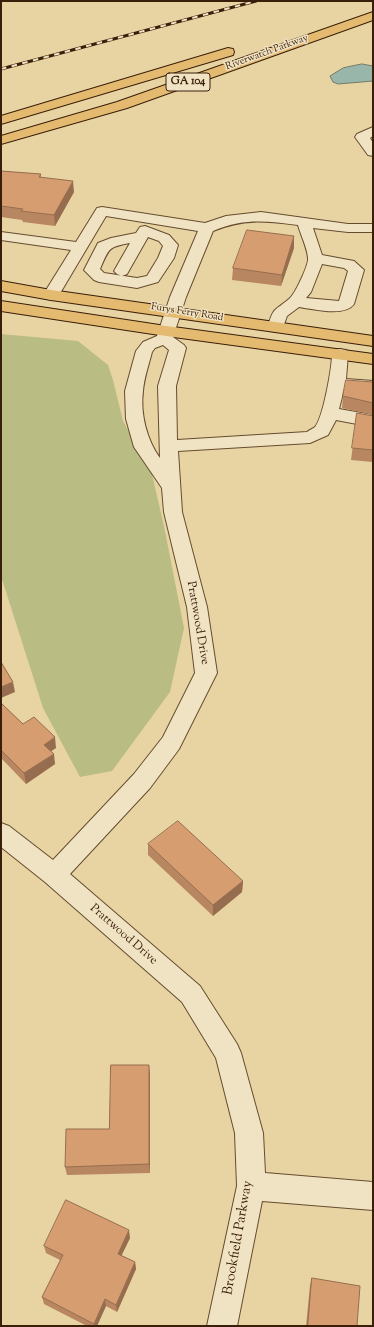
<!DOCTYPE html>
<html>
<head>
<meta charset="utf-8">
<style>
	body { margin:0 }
	#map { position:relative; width:374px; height:1327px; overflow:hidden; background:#e8d4a2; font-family:"Sorts Mill Goudy",serif }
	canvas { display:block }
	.frame { position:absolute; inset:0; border:2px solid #391e09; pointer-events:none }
</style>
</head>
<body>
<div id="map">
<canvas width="374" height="1327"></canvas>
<div class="frame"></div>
</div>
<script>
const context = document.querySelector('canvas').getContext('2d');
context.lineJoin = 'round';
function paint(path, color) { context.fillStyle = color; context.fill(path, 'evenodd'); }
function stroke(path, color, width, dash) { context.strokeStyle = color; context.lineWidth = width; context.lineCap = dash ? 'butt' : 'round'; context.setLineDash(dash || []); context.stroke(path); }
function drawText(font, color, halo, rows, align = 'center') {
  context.font = font + ' "Sorts Mill Goudy",serif'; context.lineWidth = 3; context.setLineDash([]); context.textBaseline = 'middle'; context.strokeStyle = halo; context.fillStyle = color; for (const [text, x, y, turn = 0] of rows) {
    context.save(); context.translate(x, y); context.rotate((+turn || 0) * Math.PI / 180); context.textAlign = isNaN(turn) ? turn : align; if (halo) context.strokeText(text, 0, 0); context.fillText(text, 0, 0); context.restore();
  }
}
paint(new Path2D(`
	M1,334L78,341L108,365L113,380L123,421L151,470L164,526L184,628L170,692L112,771L80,777L43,708L1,576Z`), '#b9bc83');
const water = new Path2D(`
	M362,64L373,66V81L338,84L333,82L330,76L343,68Z`);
paint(water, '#98b7aa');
stroke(water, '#727a6a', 1);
const minor = new Path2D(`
	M373,127V136L370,138L373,143V156L368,155L355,137L357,134Z
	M102,207L205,223L226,216L261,212L348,224H373V232H348L313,228L322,255L354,261L364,270L354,304C345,317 313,309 299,307L287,316L282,330L276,332L270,330L268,327C273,307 275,311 289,299C295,295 309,264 308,258C307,247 301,236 298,225C266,221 244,218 213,231L186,297L173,337L184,345L186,348L176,386L177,440L307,432C309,430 313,429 315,427C323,418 332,368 332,354L334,350L340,349L346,350L348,354L346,379L373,381V391L344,389L339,409L373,415V427L336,420L328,435L310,443L178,451L182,512L207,607L217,673L179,749L150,788L70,874L200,986L237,1044L241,1053L263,1133L265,1173L373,1182V1210L262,1201L237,1326H207L237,1186L235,1133L216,1058L182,1002L45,882L1,847V823L9,826L53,860L134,774L163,737L195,673L187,607L164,512L162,488L134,447L126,419L125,391L136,351L143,342L157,336L170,297L198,231L106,216L59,295L57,298L51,300L45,298L43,295L71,250L1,240V232L76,242L97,208ZM322,264L344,268L348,271L339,301L306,298L311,292ZM163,345L169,350L158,386L160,458C147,440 140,414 143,391C144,378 149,364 152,352L155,348Z
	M145,226L169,235L178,245L174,258L158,282L137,288L99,282L94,280L84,270L98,243L111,238L136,233L140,227ZM148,237L159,241L163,246L158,258L147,276L137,278L104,273L100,269C109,249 107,247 130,243L114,271L117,274L122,276L127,274Z`);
const major = new Path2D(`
	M373,12V20L127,108L1,144V136L117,102Z
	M228,48L233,49L234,52L233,55L1,124V116Z
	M1,281L51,290L373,336V346L51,300L1,291Z
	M1,301L166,326L373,354V364L166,336L1,311Z`);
stroke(minor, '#654c2f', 2);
stroke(major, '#391e09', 2);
paint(minor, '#f0e3c3');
paint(major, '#e4ba71');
const rail = new Path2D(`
	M1,69L256,1`);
stroke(rail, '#391e09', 3);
stroke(rail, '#f0e3c3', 2, [5.5]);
paint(new Path2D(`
	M1,171L41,174V177L74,192L55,226L23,222L22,220L1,217Z
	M294,236V248L281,286L232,280L233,268Z
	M373,382V415L342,408L343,396Z
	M357,413L373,416V462L351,460Z
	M1,703L23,724L56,748L51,751L55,764L26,784L1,758Z
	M148,844L243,881L242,892L213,916L148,855Z
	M150,1074V1173L67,1175L65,1167L109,1129Z
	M130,1238L121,1255L135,1262L136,1269L117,1312L106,1306L97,1326H87L44,1304L42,1297L60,1260L46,1253L44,1246Z
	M312,1278L357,1326H306L310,1285Z`), '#b88761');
paint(new Path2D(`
	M73,181L74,192L55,226L54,215Z
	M294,236V248L281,286L282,275Z
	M13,682L15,692L1,698V687Z
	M55,737L56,748L45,755L44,745Z
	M54,754L55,764L26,784L24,773Z
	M243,881L242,892L213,916V905Z
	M149,1065L150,1074V1173L149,1164Z
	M129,1230L130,1238L119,1261L118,1254Z
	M135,1262L136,1269L117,1312L116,1305Z
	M105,1299L106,1306L97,1326H95L94,1324Z`), '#966e4f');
const building = new Path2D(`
	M1,171L41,174L39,177L73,181L54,215L21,211L23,209L1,206Z
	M247,230L294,236L282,275L233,268Z
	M346,380L373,382V403L343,396Z
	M357,413L373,416V450L352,448Z
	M1,662L13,682L1,687Z
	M1,703L23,724L34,717L55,737L44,745L54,754L24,773L1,750Z
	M178,821L243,881L213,905L148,844Z
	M111,1065H149V1164L65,1167L66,1129H109Z
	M66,1200L129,1230L118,1254L135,1262L116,1305L105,1299L94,1324L42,1297L63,1255L44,1246Z
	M312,1278L360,1286L357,1326H308Z`);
paint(building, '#d69d71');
stroke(building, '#966e4f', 1);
drawText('10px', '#391e09', '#f0e3c3', [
	["Riverwatch Parkway",267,53,-20],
	["Furys Ferry Road",187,313,9]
]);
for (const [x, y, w] of [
	[188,82,44]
]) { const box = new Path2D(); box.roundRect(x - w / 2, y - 9, w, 18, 3); context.fillStyle = '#f0e3c3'; context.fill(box); stroke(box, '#391e09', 1); }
drawText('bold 11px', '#391e09', null, [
	["GA 104",188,82]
]);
drawText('12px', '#391e09', '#f0e3c3', [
	["Prattwood Drive",197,623,80],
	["Prattwood Drive",123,935,41]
]);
drawText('14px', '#391e09', '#f0e3c3', [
	["Brookfield Parkway",239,1238,-80]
]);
</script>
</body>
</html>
